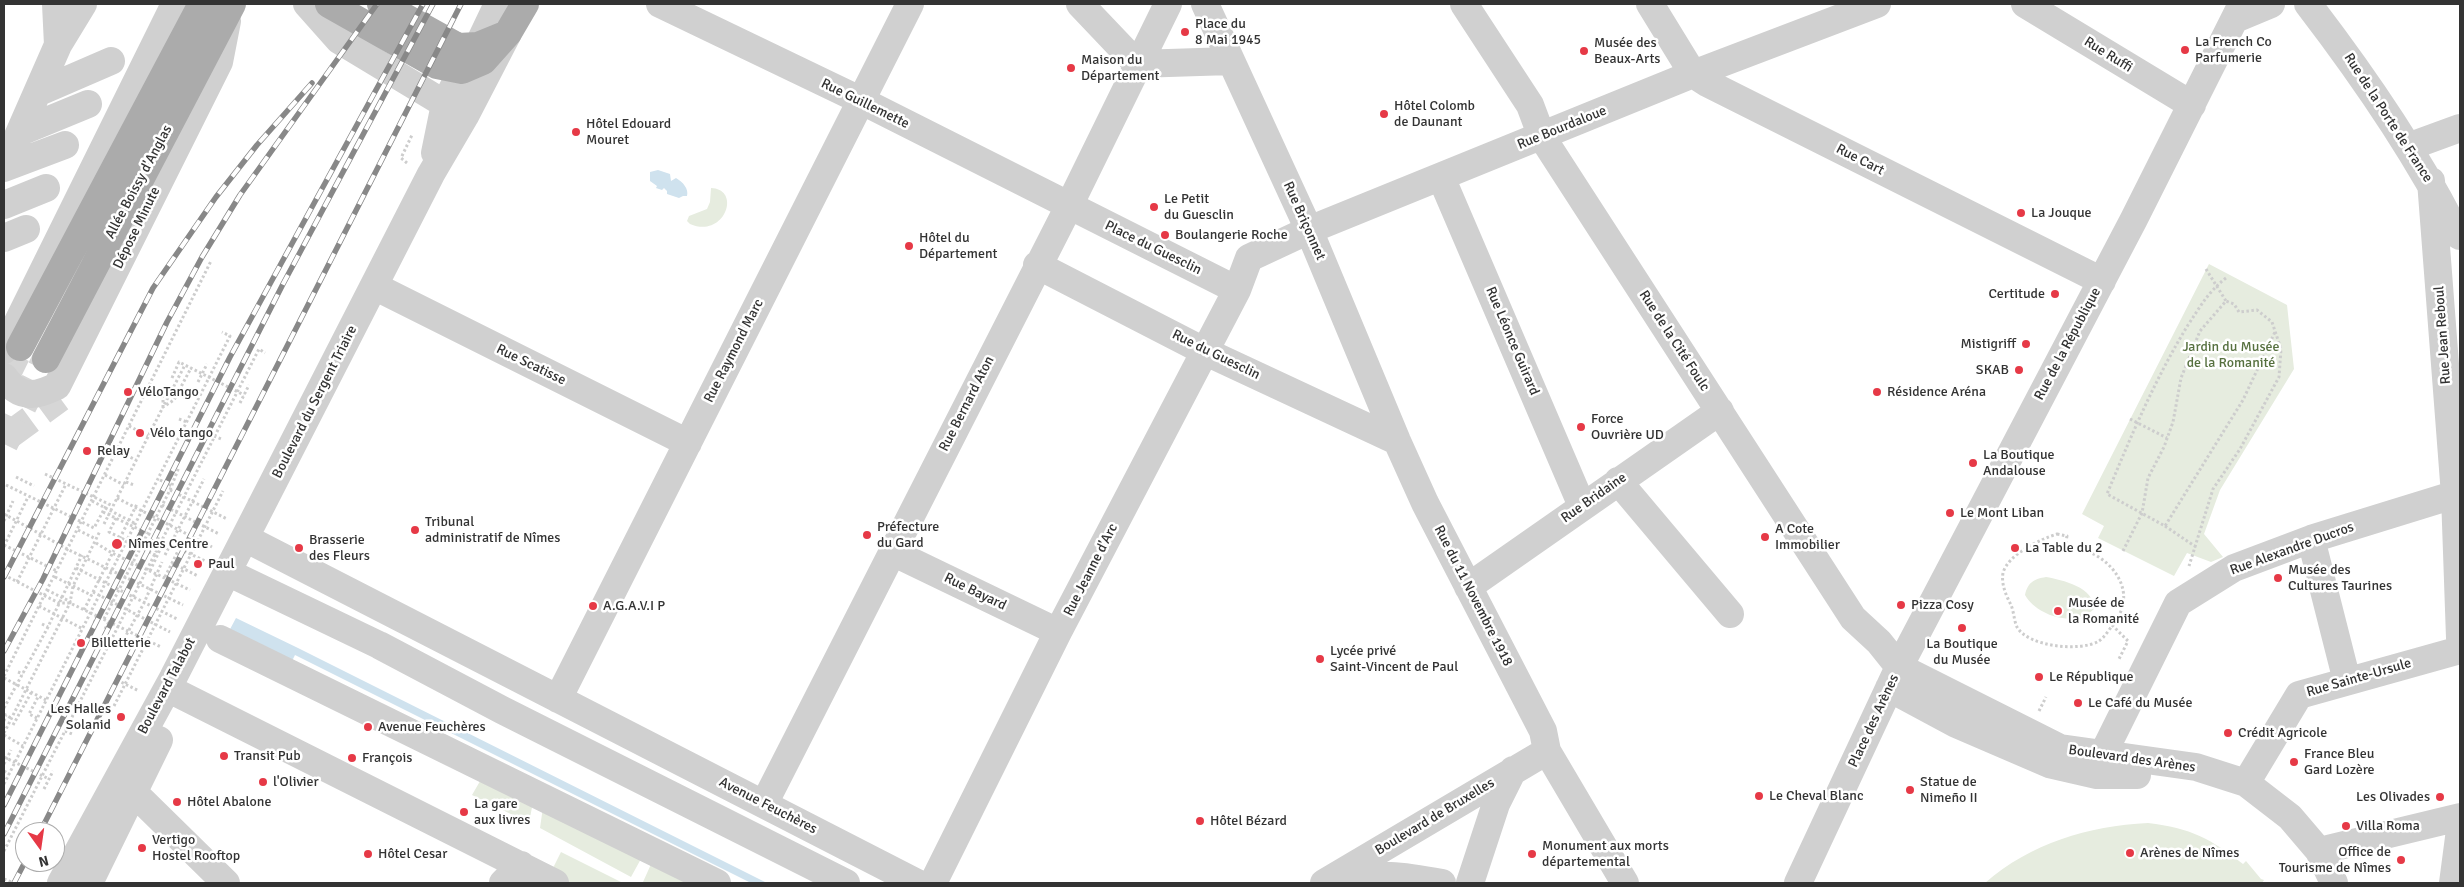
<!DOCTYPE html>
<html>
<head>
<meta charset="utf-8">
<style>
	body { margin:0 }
	#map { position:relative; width:2464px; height:887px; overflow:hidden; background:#fff; font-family:Signika,sans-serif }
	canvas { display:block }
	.frame { position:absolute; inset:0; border:5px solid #333; pointer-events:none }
	.north { position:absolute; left:15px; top:822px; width:50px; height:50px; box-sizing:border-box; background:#fff; border:1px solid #adadad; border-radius:50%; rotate:166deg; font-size:14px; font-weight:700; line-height:20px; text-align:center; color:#333 }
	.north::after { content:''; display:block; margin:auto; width:18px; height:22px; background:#e63946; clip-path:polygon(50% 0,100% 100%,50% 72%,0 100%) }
</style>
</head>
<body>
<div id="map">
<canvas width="2464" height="887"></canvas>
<div class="frame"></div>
<div class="north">N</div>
</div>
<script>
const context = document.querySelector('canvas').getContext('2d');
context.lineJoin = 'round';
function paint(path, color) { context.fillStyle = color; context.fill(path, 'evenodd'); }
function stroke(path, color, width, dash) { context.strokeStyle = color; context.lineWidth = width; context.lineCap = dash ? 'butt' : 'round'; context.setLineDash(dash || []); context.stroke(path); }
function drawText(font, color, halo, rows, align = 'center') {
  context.font = font + ' Signika,sans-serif'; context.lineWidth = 5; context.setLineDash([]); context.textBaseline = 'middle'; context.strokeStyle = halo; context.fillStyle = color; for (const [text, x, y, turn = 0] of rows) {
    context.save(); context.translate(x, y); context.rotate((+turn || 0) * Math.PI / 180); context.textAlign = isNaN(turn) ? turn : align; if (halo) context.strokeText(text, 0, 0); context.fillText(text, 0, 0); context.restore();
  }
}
paint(new Path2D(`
	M711,188C742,189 725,239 690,224L687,221L689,216L707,209L710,202Z
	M2209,264L2287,305L2294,369L2220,490L2204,534L2223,557L2211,562L2187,553L2174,576L2098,538L2104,526L2082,514Z
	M2046,577C2062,580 2095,587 2094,609C2075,628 2037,616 2025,595C2028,582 2034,579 2046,577Z
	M483,776L533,802L529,823L472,795Z
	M543,807L642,857L631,877L540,828Z
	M2148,823C2191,828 2211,839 2243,864L2246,861L2261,879L2264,880L2262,883H1985C2031,843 2088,826 2148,823Z
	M561,852L623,883H570L550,874Z
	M652,862L694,883L643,882Z`), '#e6ecdf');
paint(new Path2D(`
	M658,170L670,174L671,181L676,178C683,182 689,189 687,196H683L679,198L667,194V191L664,188L662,190L656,188L657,186L650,181V172Z
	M236,618L298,648L767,883H751L295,655L291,663L228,633Z`), '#cfe2ee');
stroke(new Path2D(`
	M8,436L60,398`), '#d6d6d6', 28, [28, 14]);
stroke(new Path2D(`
	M4,380L20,347
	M4,444L46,359`), '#d6d6d6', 28, [28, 14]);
stroke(new Path2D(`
	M407,163L401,158L412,135
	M2226,278C2208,292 2200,307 2188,325C2155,379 2131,436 2107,494L2165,526L2243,400L2275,332
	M172,378L179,362L244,395
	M198,382L207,364
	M163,395V407L185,365
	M240,403L249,385
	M179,419L187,422
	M129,426L148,436
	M214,436L221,439
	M117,451L136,460
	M45,474L113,506
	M105,475L124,485
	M16,477L34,486
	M160,480L172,486
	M126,482L134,485
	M6,485L94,528L107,504
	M170,490L227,519
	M117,498L212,547
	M92,501L136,524
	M162,505L219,534
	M103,512L205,561
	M4,514L69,550L183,605
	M116,518L109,532L157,556
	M4,521L13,501
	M104,524L163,407L174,400L191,368
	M2165,526L2196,547
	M78,530L96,539
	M2057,534L2067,536L2065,547C2071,548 2078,548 2084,550C2114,560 2136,592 2116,620C2111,627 2105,637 2099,641C2081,652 2028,647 2017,627C2014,621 2014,612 2011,605C2006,595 2001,584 2003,573C2008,554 2041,539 2057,534Z
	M96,543L112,553L190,590
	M4,545L57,571
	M4,546L28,497
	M2123,551L2142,513L2148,478L2164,447L2173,422L2181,378L2200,331L2226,301L2234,304L2239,312L2257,310L2272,322L2281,349L2279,377L2240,449L2213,489L2189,566
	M165,555L204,479
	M172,563L198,576
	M76,568L177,619
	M150,571L164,541
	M4,575L59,603H70L161,647
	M55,577L91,595
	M165,577L179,549
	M17,582L66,484
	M47,590L71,602
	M93,592L170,632
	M39,606L83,629
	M84,610L137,504
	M104,619L170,490L179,467
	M94,623L97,616
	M42,624L48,627
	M2112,625L2128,641L2119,659
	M105,629L109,622
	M124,639L144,603L162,562
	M18,672L23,674
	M4,676L211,261
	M4,678L46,700
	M117,680L139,691
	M114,706L223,491
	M4,708L48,627L82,555
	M2039,711L2046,697
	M4,714L11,718
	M37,718L29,714L38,697
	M4,721L6,715
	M13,725L31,693
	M65,731L72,734
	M4,733L70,603L73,586L100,531
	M4,735L23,746
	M4,757L49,779
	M4,764L11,750
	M4,771L9,774
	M4,784L230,336L222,332
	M44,789L53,771
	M4,851L259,349L265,353
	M4,879L14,883`), '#cdcdcd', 3, [2.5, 2.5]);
stroke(new Path2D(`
	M56,4L58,45
	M307,4L339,40L445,104
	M660,4L860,100L1237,290
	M1080,4L1137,64L1231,61
	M1205,4L1309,230L1397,441L1425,503L1543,731L1547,751L1625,883
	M1464,4L1530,105L1542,137L1853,618L1879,642L1899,667L2060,748L2196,767L2246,783L2290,817L2319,851L2334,883
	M1650,4L1693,74L1707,83L2102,281
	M2025,4L2192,105
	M2308,4C2364,77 2416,152 2457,234L2460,236
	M2235,19L2271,4
	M37,93L111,61
	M20,132L88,104
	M2408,147L2460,128
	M435,153L445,104L462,70L478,46L498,4
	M4,168L58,45L83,4
	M4,168L65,145
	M1441,177L1582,506
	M2431,181L2455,495L2460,638
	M4,205L46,188
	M4,238L26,229
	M1037,265L1204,351L1397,441
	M374,286L688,443
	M4,350L175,4
	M4,377C19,399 35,397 57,386L219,62L227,21
	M1618,481L1730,614
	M245,538L917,883
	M2311,539L2347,681
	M892,552L1058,632
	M227,572L379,645L502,710L846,883
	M1468,587L1720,411
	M220,639L717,883
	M1889,688L1956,724L2049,764L2097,775H2137
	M177,693L555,883
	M558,699L910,4
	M2102,756L2178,603L2234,568L2311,539L2460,493
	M121,780L226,883
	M2246,783L2299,695L2460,650
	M764,804L1069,206L1168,4
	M2319,851L2460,817
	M61,883L173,678L431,174L465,116L508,33L507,4
	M89,883L159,740
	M503,883L521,865
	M933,883L1058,632L1237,290L1249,258L1309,230L1693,74L1877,4
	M1324,883L1547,751
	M1339,883C1376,871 1405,876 1442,883
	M1470,883L1496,804L1513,770
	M1798,883L1899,667L2134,219L2242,4
	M2453,883L2460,830`), '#d0d0d0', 28);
stroke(new Path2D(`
	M329,4L437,65L462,70L483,61L508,33L525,4
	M381,4L458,47L478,46L505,35
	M20,347L202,4
	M46,359L232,4`), '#ababab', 28);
const rail = new Path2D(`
	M4,577L153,288L216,197L257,145L312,83
	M4,651L43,579L167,322L202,257L240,195L377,4
	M4,805L230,357L423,4
	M40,832L461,4
	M4,834L283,284L433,4
	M14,883L25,862`);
stroke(rail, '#888', 5.5);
stroke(rail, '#fff', 4, [11]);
stroke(new Path2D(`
	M2206,269L2226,301
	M2130,419L2167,438`), '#cdcdcd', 3, [2.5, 2.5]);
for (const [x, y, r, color] of [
	[1185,32,5,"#e63946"],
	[2185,50,5,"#e63946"],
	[1584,51,5,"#e63946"],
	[1071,68,5,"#e63946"],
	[1384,114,5,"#e63946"],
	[576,132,5,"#e63946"],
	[1154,207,5,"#e63946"],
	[2021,213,5,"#e63946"],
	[1165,235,5,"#e63946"],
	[909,246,5,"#e63946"],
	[2055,294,5,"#e63946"],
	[2026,344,5,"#e63946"],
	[2019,370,5,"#e63946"],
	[128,392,5,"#e63946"],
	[1877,392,5,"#e63946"],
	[1581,427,5,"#e63946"],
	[140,433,5,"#e63946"],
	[87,451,5,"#e63946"],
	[1973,463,5,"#e63946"],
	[1950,513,5,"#e63946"],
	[415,530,5,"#e63946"],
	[867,535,5,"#e63946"],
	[1765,537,5,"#e63946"],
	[117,544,6,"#e63946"],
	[299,548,5,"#e63946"],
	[2015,548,5,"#e63946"],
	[198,564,5,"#e63946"],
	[2278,578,5,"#e63946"],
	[1901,605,5,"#e63946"],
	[593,606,5,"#e63946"],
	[2058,611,5,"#e63946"],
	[1962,628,5,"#e63946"],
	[81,643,5,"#e63946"],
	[1320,659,5,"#e63946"],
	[2039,677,5,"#e63946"],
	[2078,703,5,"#e63946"],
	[121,717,5,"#e63946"],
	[368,727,5,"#e63946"],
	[2228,733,5,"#e63946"],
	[224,756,5,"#e63946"],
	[352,758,5,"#e63946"],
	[2294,762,5,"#e63946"],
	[263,782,5,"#e63946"],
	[1910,790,5,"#e63946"],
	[1759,796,5,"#e63946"],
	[2440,797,5,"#e63946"],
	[177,802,5,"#e63946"],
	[464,812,5,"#e63946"],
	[1200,821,5,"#e63946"],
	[2346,826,5,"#e63946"],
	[142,848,5,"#e63946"],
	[2130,853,5,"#e63946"],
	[368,854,5,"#e63946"],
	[1532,854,5,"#e63946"],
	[2401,860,5,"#e63946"]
]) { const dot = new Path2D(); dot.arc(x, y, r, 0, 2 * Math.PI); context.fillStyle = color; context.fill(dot); stroke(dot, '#fff', 2); }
drawText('14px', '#333', '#fff', [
	["Place du",1195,24],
	["8 Mai 1945",1195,40],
	["La French Co",2195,42],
	["Parfumerie",2195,58],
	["Musée des",1594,43],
	["Beaux-Arts",1594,59],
	["Maison du",1081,60],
	["Département",1081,76],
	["Hôtel Colomb",1394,106],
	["de Daunant",1394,122],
	["Hôtel Edouard",586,124],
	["Mouret",586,140],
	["Le Petit",1164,199],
	["du Guesclin",1164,215],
	["La Jouque",2031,213],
	["Boulangerie Roche",1175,235],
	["Hôtel du",919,238],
	["Département",919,254],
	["Certitude",2045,294,"right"],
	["Mistigriff",2016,344,"right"],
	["SKAB",2009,370,"right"],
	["VéloTango",138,392],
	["Résidence Aréna",1887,392],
	["Force",1591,419],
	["Ouvrière UD",1591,435],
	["Vélo tango",150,433],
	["Relay",97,451],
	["La Boutique",1983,455],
	["Andalouse",1983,471],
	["Le Mont Liban",1960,513],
	["Tribunal",425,522],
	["administratif de Nîmes",425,538],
	["Préfecture",877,527],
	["du Gard",877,543],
	["A Cote",1775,529],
	["Immobilier",1775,545],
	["Brasserie",309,540],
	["des Fleurs",309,556],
	["Nîmes Centre",128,544],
	["La Table du 2",2025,548],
	["Paul",208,564],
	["Musée des",2288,570],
	["Cultures Taurines",2288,586],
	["Musée de",2068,603],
	["la Romanité",2068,619],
	["Pizza Cosy",1911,605],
	["A.G.A.V.I P",603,606],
	["Billetterie",91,643],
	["La Boutique",1962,644,"center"],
	["du Musée",1962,660,"center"],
	["Lycée privé",1330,651],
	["Saint-Vincent de Paul",1330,667],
	["Le République",2049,677],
	["Le Café du Musée",2088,703],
	["Les Halles",111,709,"right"],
	["Solanid",111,725,"right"],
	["Avenue Feuchères",378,727],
	["Crédit Agricole",2238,733],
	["France Bleu",2304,754],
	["Gard Lozère",2304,770],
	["Transit Pub",234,756],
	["François",362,758],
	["l'Olivier",273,782],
	["Statue de",1920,782],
	["Nimeño II",1920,798],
	["Le Cheval Blanc",1769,796],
	["Les Olivades",2430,797,"right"],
	["Hôtel Abalone",187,802],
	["La gare",474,804],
	["aux livres",474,820],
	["Hôtel Bézard",1210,821],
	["Villa Roma",2356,826],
	["Vertigo",152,840],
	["Hostel Rooftop",152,856],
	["Monument aux morts",1542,846],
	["départemental",1542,862],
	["Office de",2391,852,"right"],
	["Tourisme de Nîmes",2391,868,"right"],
	["Arènes de Nîmes",2140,853],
	["Hôtel Cesar",378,854]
], 'left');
drawText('14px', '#333', '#fff', [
	["Rue Ruffi",2108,55,32],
	["Rue Guillemette",865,104,26],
	["Rue de la Porte de France",2388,118,57],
	["Rue Bourdaloue",1562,128,-22],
	["Rue Cart",1860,160,27],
	["Allée Boissy d'Anglas",139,182,-62],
	["Rue Briçonnet",1304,221,66],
	["Dépose Minute",137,228,-64],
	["Place du Guesclin",1153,248,26],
	["Rue Jean Reboul",2443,335,-94],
	["Rue Léonce Guirard",1512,341,67],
	["Rue de la Cité Foulc",1674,341,57],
	["Rue de la République",2068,344,-62],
	["Rue Raymond Marc",734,351,-63],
	["Rue du Guesclin",1216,355,26],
	["Rue Scatisse",531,365,26],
	["Boulevard du Sergent Triaire",315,402,-63],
	["Rue Bernard Aton",967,404,-63],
	["Rue Bridaine",1594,498,-35],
	["Rue Alexandre Ducros",2292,549,-20],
	["Rue Jeanne d'Arc",1091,570,-63],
	["Rue Bayard",975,592,26],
	["Rue du 11 Novembre 1918",1473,596,63],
	["Rue Sainte-Ursule",2359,678,-16],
	["Boulevard Talabot",167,686,-62],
	["Place des Arènes",1874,721,-65],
	["Boulevard des Arènes",2132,759,8],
	["Avenue Feuchères",768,806,27],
	["Boulevard de Bruxelles",1435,817,-31]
]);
drawText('14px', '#56703f', '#fff', [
	["Jardin du Musée",2231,347],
	["de la Romanité",2231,363]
]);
</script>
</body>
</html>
